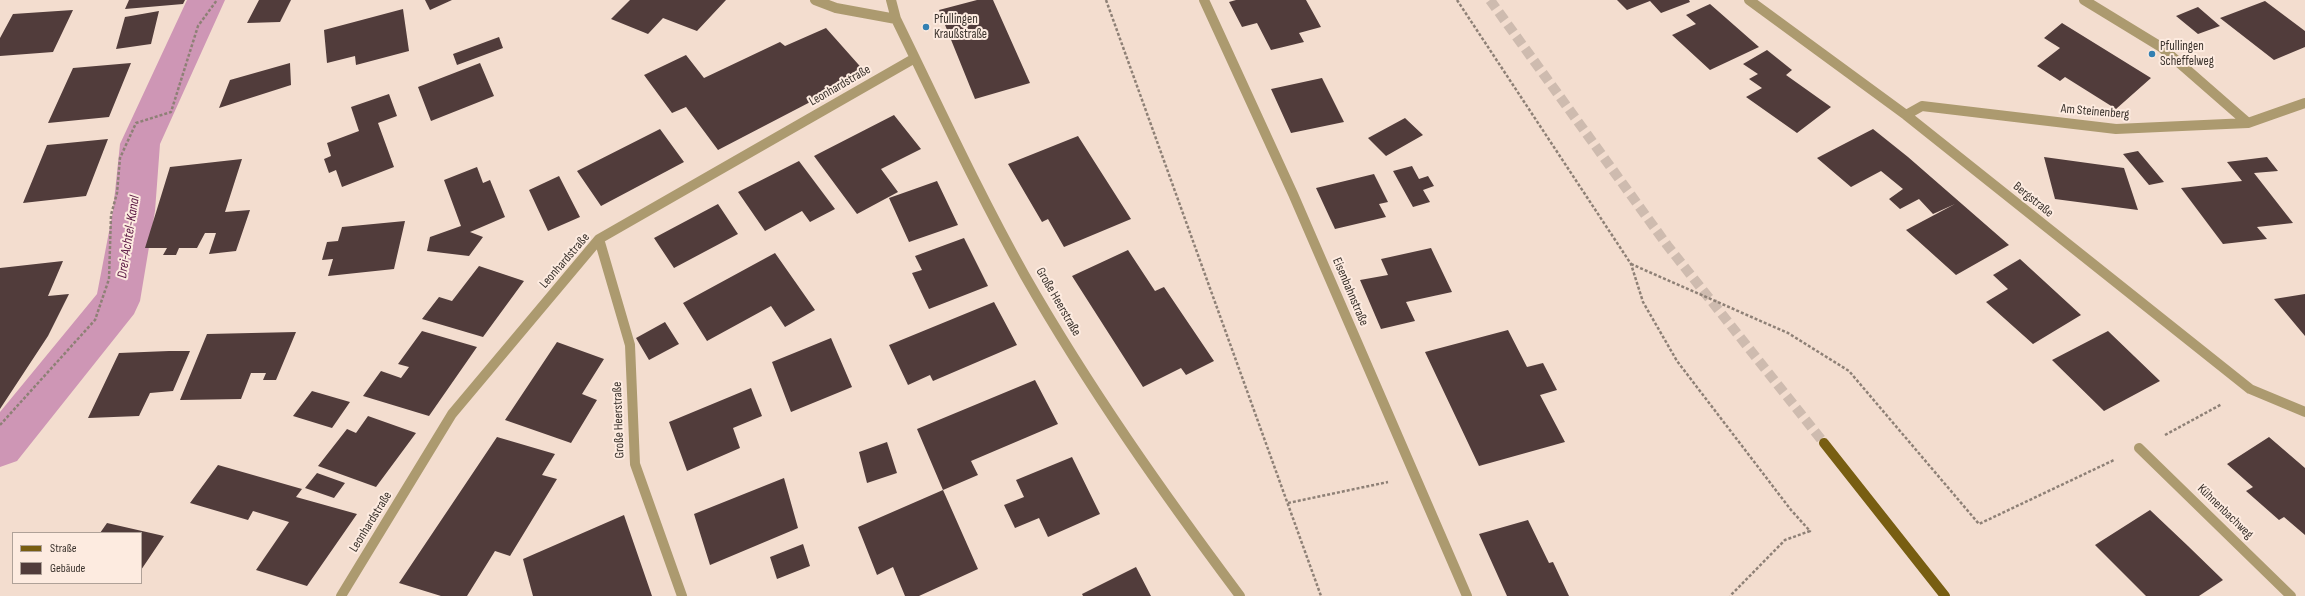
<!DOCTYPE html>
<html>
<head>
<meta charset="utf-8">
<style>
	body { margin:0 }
	#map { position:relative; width:2305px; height:596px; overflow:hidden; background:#f3ddcf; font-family:"Sofia Sans Condensed",sans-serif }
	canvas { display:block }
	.legend { position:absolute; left:12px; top:532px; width:130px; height:52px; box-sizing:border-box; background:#fdebe0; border:1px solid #afa198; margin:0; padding:5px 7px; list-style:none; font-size:12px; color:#3b332d }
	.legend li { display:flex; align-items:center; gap:8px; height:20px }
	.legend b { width:20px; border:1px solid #afa198 }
</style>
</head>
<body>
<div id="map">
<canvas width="2305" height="596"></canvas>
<ul class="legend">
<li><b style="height:5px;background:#785e12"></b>Straße</li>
<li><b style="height:11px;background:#513c3b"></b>Gebäude</li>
</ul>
</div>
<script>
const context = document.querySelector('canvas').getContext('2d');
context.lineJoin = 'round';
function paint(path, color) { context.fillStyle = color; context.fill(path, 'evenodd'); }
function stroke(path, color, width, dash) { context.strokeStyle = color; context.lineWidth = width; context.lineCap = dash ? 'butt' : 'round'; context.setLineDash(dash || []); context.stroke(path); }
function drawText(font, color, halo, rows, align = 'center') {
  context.font = font + ' "Sofia Sans Condensed",sans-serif'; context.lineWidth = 4; context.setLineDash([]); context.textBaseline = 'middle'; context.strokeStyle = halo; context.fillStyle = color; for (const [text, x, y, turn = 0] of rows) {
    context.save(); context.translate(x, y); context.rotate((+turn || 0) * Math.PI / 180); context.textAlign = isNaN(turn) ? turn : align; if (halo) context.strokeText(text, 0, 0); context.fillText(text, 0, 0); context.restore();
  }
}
paint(new Path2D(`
	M187,0H225L160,144L155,211L140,301L134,314L17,461L0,467V412L97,294L113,211L120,144Z`), '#ce96b5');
paint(new Path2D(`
	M129,0H185L183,4L125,9Z
	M259,0H291L280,22L247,23Z
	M425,0H452L430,10Z
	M630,0H726L697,31L663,18L648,34L611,19Z
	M977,0H993L1030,83L975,99L939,10Z
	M1236,0H1306L1321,27L1299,33L1304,42L1271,50L1257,23L1242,27L1229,2Z
	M1617,0H1689L1690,2L1661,13L1650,1L1627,10Z
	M2265,1L2305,31V47L2274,60L2220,18Z
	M1710,4L1759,47L1710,70L1672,35L1696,24L1686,15Z
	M2198,7L2220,26L2198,34L2176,16Z
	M403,9L409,51L356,65L355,56L327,63L324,30Z
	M73,10L53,52L0,56V38L13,14Z
	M159,11L151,44L116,49L125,17Z
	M2062,23L2151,78L2116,109L2065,77L2060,81L2037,66L2060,48L2044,38Z
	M826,28L866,73L718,150L686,107L672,113L644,75L686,55L704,78L780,42L785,46Z
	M499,37L503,48L457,65L453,54Z
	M1767,50L1792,70L1786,75L1831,107L1797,133L1746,97L1762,88L1749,79L1758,74L1743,64Z
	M131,63L109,117L48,123L73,68Z
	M290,63L291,85L219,108L230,80Z
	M480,63L494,96L431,121L418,87Z
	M1322,78L1344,122L1291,133L1271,89Z
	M389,94L397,116L378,123L394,167L342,187L336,170L329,173L324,159L331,156L327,143L359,131L351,107Z
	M894,115L921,149L881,169L898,192L857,214L814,156Z
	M1405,118L1423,135L1386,156L1368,138Z
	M660,129L684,162L601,206L577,171Z
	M1873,129L1908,157L2009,245L1956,275L1906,230L1955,204L1933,214L1919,199L1900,209L1889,199L1903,189L1881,171L1851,187L1817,158Z
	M1078,136L1131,219L1064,247L1048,219L1042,222L1008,164Z
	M108,139L86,196L23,203L47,145Z
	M2138,151L2164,182L2149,185L2123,154Z
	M2044,157L2124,168L2138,210L2055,199Z
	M2267,157L2278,171L2254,173L2293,223L2257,227L2267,239L2223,244L2181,188L2242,181L2227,162Z
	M242,159L225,212L250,210L236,251L209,254L216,233H205L197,248H179L176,255H163L167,248H145L170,167Z
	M799,161L835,209L810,222L802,211L765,231L738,192Z
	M1412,166L1419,179L1428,176L1434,186L1423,190L1430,202L1413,207L1393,171Z
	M477,167L483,183L490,180L505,217L470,232L483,237L469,256L427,251L430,237L461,226L444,180Z
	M1374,174L1388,202L1379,204L1386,217L1335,229L1316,188Z
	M559,176L580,217L548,231L529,190Z
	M937,181L958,225L909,242L889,198Z
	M718,204L738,234L674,268L654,238Z
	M405,221L394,269L328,276L333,259L322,260L327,242L338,241L342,227Z
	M964,238L988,286L929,309L912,273L922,270L915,256Z
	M1431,248L1452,292L1406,302L1415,321L1381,329L1360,280L1388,275L1381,259Z
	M1128,250L1155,291L1164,287L1214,361L1186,375L1181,368L1143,387L1072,276Z
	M775,253L815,310L785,327L771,306L707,341L683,303Z
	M2020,259L2081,315L2033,344L1986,302L2008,289L1993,275Z
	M63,261L48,296L69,294L48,336L0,409V268Z
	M479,266L524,281L483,337L422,319L439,297L452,301Z
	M2305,294V336L2274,299Z
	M994,302L1017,345L933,381L930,375L908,385L889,345Z
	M665,322L679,344L649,360L636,338Z
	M1508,330L1527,367L1543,363L1557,390L1540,395L1565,442L1479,466L1425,352Z
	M422,331L477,347L429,416L363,396L381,371L401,378L409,367L398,364Z
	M2108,331L2160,381L2104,411L2052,360Z
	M296,332L276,380H263L266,373H251L241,399L180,400L207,334Z
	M831,338L852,387L791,412L772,362Z
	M557,342L604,359L582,394L597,400L571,443L505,420Z
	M169,351H190L173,391L150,393L139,416L88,418L119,353Z
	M1035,380L1058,424L971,461L978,475L943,490L917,429Z
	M751,388L762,416L733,428L740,448L687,471L669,422Z
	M312,391L350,402L332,428L293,416Z
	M368,416L416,433L376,487L318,466L347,429L356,433Z
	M497,437L555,454L542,475L557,479L510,556L495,551L467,596H441L399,583Z
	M2269,437L2305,468V535L2284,517L2279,520L2246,491L2253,487L2227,464Z
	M887,442L897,473L867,483L859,452Z
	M1072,457L1100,514L1048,537L1039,518L1015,528L1004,505L1024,497L1016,480Z
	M218,465L302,489L296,497L357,514L307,586L256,570L289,522L253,511L248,520L190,503Z
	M317,473L345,483L334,498L305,488Z
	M784,478L798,528L710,565L694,514Z
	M943,490L978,569L919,596H905L893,567L877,575L858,527Z
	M2150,510L2188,546L2223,580L2199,596H2146L2095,545Z
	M624,515L652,596H533L523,559Z
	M1528,520L1549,563L1553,562L1569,596H1507L1479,534Z
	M107,523L164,536L141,570V533H100Z
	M803,544L810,566L777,579L770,557Z
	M1136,567L1151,596H1083L1082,594Z`), '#513c3b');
stroke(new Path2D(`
	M1490,0L1667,245L1824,443`), '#cebbaf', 10, [10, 5]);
stroke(new Path2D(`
	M1106,0L1321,596
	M1457,0L1631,264L1643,302L1677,361L1791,510L1810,531L1785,540L1730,596
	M1631,264L1788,333L1849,371L1979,524L2114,460
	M0,425L95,320L109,279L111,215L117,193L120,158L136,123L171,112L198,26L217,0
	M2165,435L2222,404
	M1288,503L1388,482`), '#8e8076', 2.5, [3, 2]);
stroke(new Path2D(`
	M815,0L836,8L896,19
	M891,0L896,19C938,105 978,192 1025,276C1089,388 1163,493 1240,596
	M1204,0L1293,194L1467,596
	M1749,0L1906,115L2250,389L2305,412
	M2084,0L2161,47L2248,123
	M1906,115L1922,106L2116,129L2248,123L2305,103
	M599,239L630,345L635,464L682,596
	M2139,448L2291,596
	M341,596L452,414L599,239L915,58`), '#ac9a6f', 10);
stroke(new Path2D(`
	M1824,443L1945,596`), '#785e12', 10);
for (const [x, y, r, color] of [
	[926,27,4,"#3380b2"],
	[2152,54,4,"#3380b2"]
]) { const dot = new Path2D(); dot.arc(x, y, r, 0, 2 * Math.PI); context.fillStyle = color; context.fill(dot); stroke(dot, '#fdebe0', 1.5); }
drawText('13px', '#3b332d', '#fdebe0', [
	["Pfullingen",934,20],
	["Kraußstraße",934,35],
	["Pfullingen",2160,47],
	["Scheffelweg",2160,62]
], 'left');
drawText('13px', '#3b332d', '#fdebe0', [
	["Leonhardstraße",840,86,-30],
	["Am Steinenberg",2095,112,5],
	["Bergstraße",2033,200,39],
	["Leonhardstraße",565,261,-49],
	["Eisenbahnstraße",1350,292,67],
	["Große Heerstraße",1058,302,60],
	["Große Heerstraße",619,420,-92],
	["Kühnenbachweg",2225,512,44],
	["Leonhardstraße",371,522,-58]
]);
drawText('italic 14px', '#5b1944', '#fdebe0', [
	["Drei-Achtel-Kanal",129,237,-81]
]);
</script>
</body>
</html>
